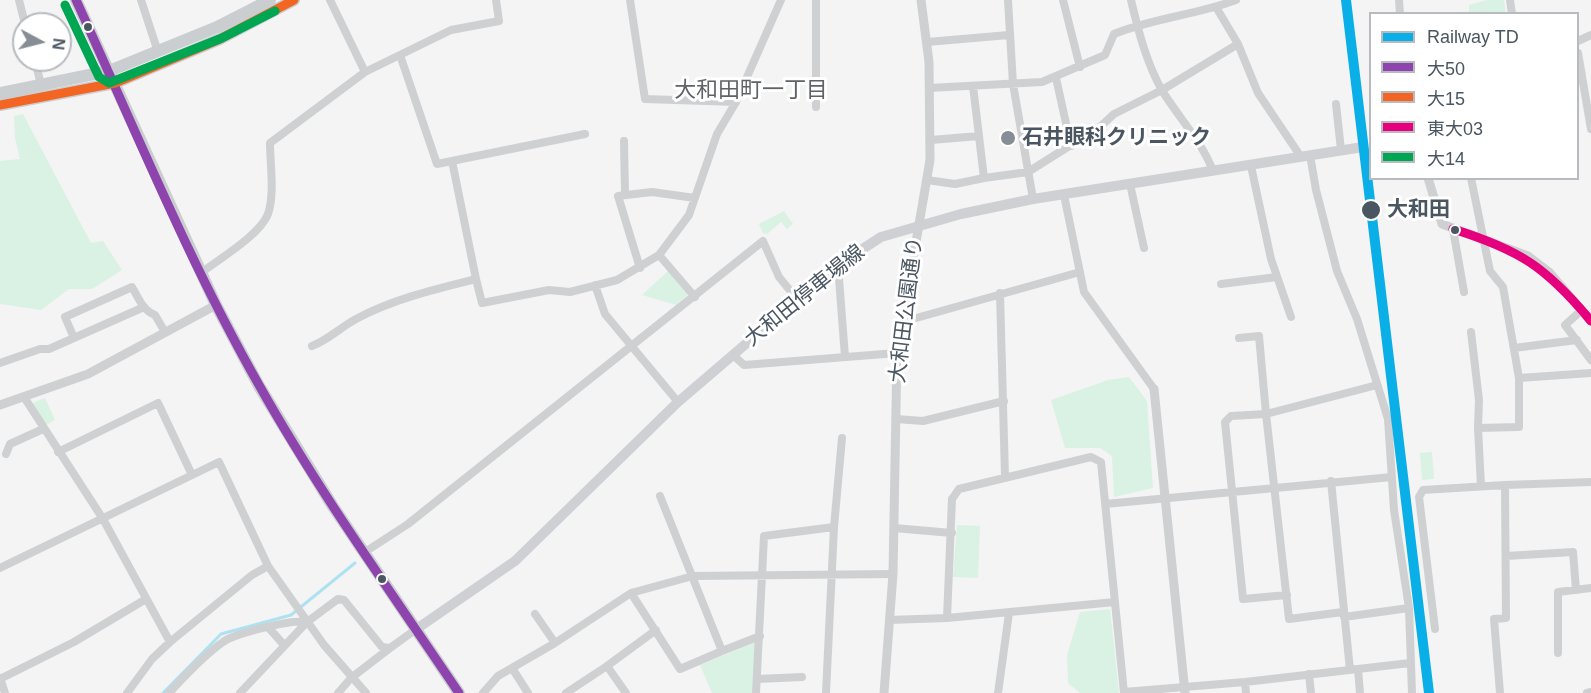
<!DOCTYPE html>
<html>
<head>
<meta charset="utf-8">
<style>
	body { margin:0 }
	#map { position:relative; width:1591px; height:693px; overflow:hidden; background:#f4f4f4; font-family:Arial,"Noto Sans JP",sans-serif }
	canvas { display:block }
	.legend { position:absolute; left:1369px; top:12px; width:210px; height:168px; box-sizing:border-box; background:#fff; border:2px solid #b7bbc0; margin:0; padding:8px 10px; list-style:none; font-size:18px; color:#4a5661 }
	.legend li { display:flex; align-items:center; gap:12px; height:30px }
	.legend b { width:30px; border:2px solid #b7bbc0 }
	.north { position:absolute; left:12px; top:12px; width:60px; height:60px; box-sizing:border-box; background:#fff; border:2px solid #b7bbc0; border-radius:50%; rotate:97deg; font-size:16px; font-weight:700; line-height:24px; text-align:center; color:#4a5661 }
	.north::after { content:''; display:block; margin:auto; width:21px; height:27px; background:#868d94; clip-path:polygon(50% 0,100% 100%,50% 72%,0 100%) }
</style>
</head>
<body>
<div id="map">
<canvas width="1591" height="693"></canvas>
<ul class="legend">
<li><b style="height:8px;background:#0bafe7"></b>Railway TD</li>
<li><b style="height:8px;background:#8e44ad"></b>大50</li>
<li><b style="height:8px;background:#f26522"></b>大15</li>
<li><b style="height:8px;background:#e5007d"></b>東大03</li>
<li><b style="height:8px;background:#00a651"></b>大14</li>
</ul>
<div class="north">N</div>
</div>
<script>
const context = document.querySelector('canvas').getContext('2d');
context.lineJoin = 'round';
function paint(path, color) { context.fillStyle = color; context.fill(path, 'evenodd'); }
function stroke(path, color, width, dash) { context.strokeStyle = color; context.lineWidth = width; context.lineCap = dash ? 'butt' : 'round'; context.setLineDash(dash || []); context.stroke(path); }
function drawText(font, color, halo, rows, align = 'center') {
  context.font = font + ' Arial,"Noto Sans JP",sans-serif'; context.lineWidth = 6; context.setLineDash([]); context.textBaseline = 'middle'; context.strokeStyle = halo; context.fillStyle = color; for (const [text, x, y, turn = 0] of rows) {
    context.save(); context.translate(x, y); context.rotate((+turn || 0) * Math.PI / 180); context.textAlign = isNaN(turn) ? turn : align; if (halo) context.strokeText(text, 0, 0); context.fillText(text, 0, 0); context.restore();
  }
}
paint(new Path2D(`
	M1487,0H1504L1506,13H1469V5Z
	M23,114L91,243L103,241L122,270L92,289H69L41,310L0,304V161L20,159L15,138L14,116Z
	M784,211L793,224L787,229L781,222L767,234L763,233L759,224Z
	M669,270L689,294L676,305L642,295Z
	M1129,377L1147,401L1153,488L1114,497L1112,456L1100,448H1065L1051,400L1108,380Z
	M45,398L55,420L46,425L33,405L34,402Z
	M1432,452L1434,479L1422,480L1420,453Z
	M957,525L980,526L978,578L953,577Z
	M1110,609L1119,693H1080L1068,683L1067,655L1080,612Z
	M754,643L757,645L754,693H712L700,665Z`), '#d9f2e3');
stroke(new Path2D(`
	M163,693L221,634L291,615L355,563`), '#aee2f0', 3);
stroke(new Path2D(`
	M19,0L25,24
	M141,0L158,52
	M330,0L365,72
	M630,0L645,99L736,102
	M1008,0L1013,84L1033,199
	M1063,0L1080,67
	M1131,0C1138,30 1147,65 1163,92C1180,119 1202,142 1213,171
	M1399,0L1400,14
	M1510,0L1512,14
	M1216,7L1238,44L1258,93L1301,157
	M1578,41L1591,35
	M927,42L1009,35
	M1578,53L1591,129
	M400,55L437,164L585,134
	M35,60L41,85
	M1056,78L1071,146
	M973,86L984,178L1028,172L1101,126L1114,114L1162,90L1238,44
	M929,88L1042,82L1105,55L1114,34C1153,18 1196,15 1236,0
	M1336,104L1341,150
	M816,107V0
	M931,140L979,136
	M624,141L625,194
	M1310,155L1316,190L1337,271L1357,319L1388,419L1394,510L1409,608L1412,693
	M452,161L476,279
	M1251,166L1271,259L1291,317
	M1471,178L1490,271L1503,287L1519,378V427L1478,428L1481,486
	M927,180L955,184L984,178
	M1130,184L1144,248
	M1064,195L1084,292L1154,389
	M1453,229L1464,292
	M659,255L695,297
	M838,265L845,357
	M640,268L618,196L652,192L695,198
	M201,273C219,259 260,235 268,214C275,193 270,165 270,143L365,72L451,30L499,21L496,0
	M1221,284L1277,277
	M595,285L605,314L678,402
	M1000,293L1005,477
	M1582,310L1565,325L1591,360
	M902,322L1080,272
	M1471,332L1479,400L1478,428
	M74,338L65,317L132,287C138,297 143,311 155,315L165,332
	M1239,338L1259,336L1266,414L1231,416L1225,422L1243,599L1287,595
	M312,346C328,340 341,327 356,319C393,299 436,289 476,279L482,303L549,290L570,292L617,280L659,255L689,215L717,134L736,102L781,0
	M1514,348L1577,340
	M733,355L744,365L897,353
	M0,363L40,349H49L144,307
	M1519,378L1591,373
	M24,397L103,519L170,642L252,575L268,566
	M896,419L923,421L1004,401
	M58,452L158,403L192,475
	M6,454L10,444L43,429
	M1331,481L1350,670
	M1105,504L1392,477
	M894,528L952,533
	M365,552L408,524L763,241L779,277L797,299
	M1506,556L1573,552L1576,590
	M0,568L219,462L268,566L324,645L366,693
	M631,593L680,669L722,651L660,496
	M1343,612L1289,619L1266,414L1377,385
	M535,614L555,643
	M1344,617L1409,608
	M947,618L952,499L959,489L1091,457L1101,462L1124,693
	M889,620L947,618L1115,602
	M268,627L284,645
	M1435,629L1419,497L1423,490L1505,485
	M722,651L760,636
	M1558,653V592L1591,588
	M512,668L528,693
	M1358,669L1360,693
	M1309,674L1311,693
	M0,678L5,693
	M0,679L74,642L146,599
	M757,679L802,677
	M1245,682L1246,693
	M1124,692L1245,682L1410,663
	M127,693L152,659L170,642
	M169,693C185,676 204,655 223,642C235,633 293,619 307,622
	M240,693L307,622L338,599L344,600L382,647L390,648L415,630
	M338,693L351,678L390,648
	M483,693L498,676L555,643L631,593L693,576L893,574
	M566,693L607,666
	M626,693L607,666L656,630
	M756,693L764,536L834,527L842,438
	M826,693L834,527
	M998,693L1009,613
	M1500,693L1494,619L1506,618L1505,485L1591,482
	M1587,693L1591,692`), '#ced0d2', 8);
stroke(new Path2D(`
	M1428,178L1442,224L1528,256L1549,272L1591,321
	M1154,389L1185,693
	M0,405L88,374L216,305
	M884,693L893,574L897,353L930,160L929,62L921,0`), '#ced0d2', 9);
stroke(new Path2D(`
	M415,630L515,561L678,402L838,265L881,237L961,214L1033,199L1363,147`), '#ced0d4', 10);
stroke(new Path2D(`
	M76,0L216,305L259,386L332,505L459,693
	M0,93L109,71L217,27L270,0
	M0,105L115,83L220,39L294,0`), '#caced1', 12);
stroke(new Path2D(`
	M76,0C135,129 189,262 259,385C319,492 391,592 459,693`), '#8e44ad', 9);
stroke(new Path2D(`
	M0,105L115,83L220,39L294,0`), '#f26522', 9);
stroke(new Path2D(`
	M1453,229C1520,250 1546,267 1591,321`), '#e5007d', 9);
stroke(new Path2D(`
	M65,5L99,77L109,83L222,38L275,11`), '#00a651', 9);
stroke(new Path2D(`
	M1346,0L1429,693`), '#0bafe7', 10);
for (const [x, y, r, color] of [
	[88,27,5,"#4a5661"],
	[1008,138,8,"#868d94"],
	[1371,210,10,"#4a5661"],
	[1455,230,5,"#4a5661"],
	[382,579,5,"#4a5661"]
]) { const dot = new Path2D(); dot.arc(x, y, r, 0, 2 * Math.PI); context.fillStyle = color; context.fill(dot); stroke(dot, '#fff', 2); }
drawText('bold 21px', '#4a5661', '#fff', [
	["石井眼科クリニック",1022,138]
], 'left');
drawText('bold 21px', '#4a5661', '#fff', [
	["大和田",1387,210]
], 'left');
drawText('21px', '#4a5661', '#fff', [
	["大和田停車場線",805,296,-39],
	["大和田公園通り",907,310,-83]
]);
drawText('22px', '#5f6368', '#fff', [
	["大和田町一丁目",751,91]
]);
</script>
</body>
</html>
